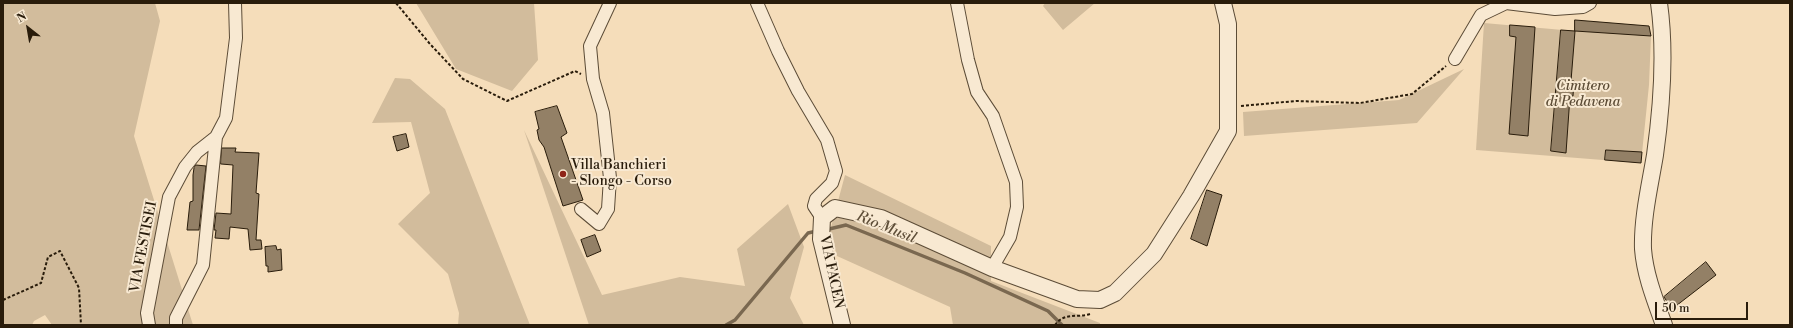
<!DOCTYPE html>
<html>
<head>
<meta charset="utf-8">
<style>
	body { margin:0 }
	#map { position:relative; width:1793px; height:328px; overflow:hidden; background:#f5ddba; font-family:"Libre Bodoni",serif }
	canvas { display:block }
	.frame { position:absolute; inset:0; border:4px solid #291c0b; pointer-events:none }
	.north { position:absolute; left:8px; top:8px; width:40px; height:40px; -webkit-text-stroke:3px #f8e9d2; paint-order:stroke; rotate:329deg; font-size:11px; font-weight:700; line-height:16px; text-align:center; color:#291c0b }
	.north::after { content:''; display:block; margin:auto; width:14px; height:18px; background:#291c0b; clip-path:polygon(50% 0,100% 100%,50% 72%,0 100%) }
	.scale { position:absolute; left:1655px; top:302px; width:93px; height:18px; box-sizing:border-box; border:2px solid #291c0b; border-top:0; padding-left:5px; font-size:12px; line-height:14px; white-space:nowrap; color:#291c0b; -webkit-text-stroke:3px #f8e9d2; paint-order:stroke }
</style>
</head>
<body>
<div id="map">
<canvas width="1793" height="328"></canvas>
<div class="frame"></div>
<div class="north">N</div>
<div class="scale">50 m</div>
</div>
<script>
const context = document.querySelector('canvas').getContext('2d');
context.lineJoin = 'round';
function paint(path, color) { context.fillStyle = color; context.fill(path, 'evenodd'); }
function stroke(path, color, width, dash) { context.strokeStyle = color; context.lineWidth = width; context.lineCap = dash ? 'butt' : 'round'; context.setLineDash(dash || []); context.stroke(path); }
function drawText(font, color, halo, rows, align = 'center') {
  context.font = font + ' "Libre Bodoni",serif'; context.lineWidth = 4; context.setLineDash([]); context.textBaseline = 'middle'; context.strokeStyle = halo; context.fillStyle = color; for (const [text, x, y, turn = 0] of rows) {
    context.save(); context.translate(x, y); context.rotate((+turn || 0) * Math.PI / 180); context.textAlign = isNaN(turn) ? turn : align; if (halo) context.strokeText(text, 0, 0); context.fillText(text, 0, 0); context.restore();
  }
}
paint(new Path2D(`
	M3,3H155L160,21L134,136L193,325H52L45,315L34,321L32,325H3Z
	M416,3H534L538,60L512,91L456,69Z
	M1045,3H1095L1063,30L1043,6Z
	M1575,20L1649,26L1651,36L1649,85L1641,163L1476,150L1484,23L1574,31Z
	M1464,69L1417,123L1244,136L1243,112L1399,100Z
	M395,78L410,79L445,109L530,325H458L459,313L448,274L398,224L430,193L411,122L372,123Z
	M524,130L602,295L680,277L745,286L737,249L788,204L804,247L790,298L804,325H589Z
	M845,175L991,246V281L1100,323V325H953L950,307L837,256L830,231Z`), '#d2bc9c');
stroke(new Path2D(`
	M825,230L846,225L866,233L965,273L1048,311L1062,325
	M726,325L735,320L808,233L817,231`), '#7a6850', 3.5);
const building = new Path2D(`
	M1575,20L1649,26L1651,36L1575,31Z
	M1510,25L1535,27L1528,136L1509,134L1516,37L1510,36Z
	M1561,30L1575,31L1571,81H1574L1573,96H1570L1566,153L1551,151Z
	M557,106L567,133L561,137L583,200L563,206L544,147L539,140L537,130L539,129L535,112Z
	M406,134L409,147L397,151L393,137Z
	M222,148H236L235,152L259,153L256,193L259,194L256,240H261L262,249L250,250L248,229L230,227L229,239L215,238L216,230H214L216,213L231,214L233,165L221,164Z
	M1606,150L1642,152L1641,163L1605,160Z
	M196,165L206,166L199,230H187L190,202L193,201V175L194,168Z
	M1207,190L1222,195L1207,246L1191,239Z
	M595,235L601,251L587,257L581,240Z
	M276,246L277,250L281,249L282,270L268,272V266H266L265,247Z
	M1706,262L1716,275L1672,309L1664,297Z`);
paint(building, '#938066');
stroke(building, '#291c0b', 1);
const minor = new Path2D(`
	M757,3L778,51L798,91L827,140L836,171L832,183L816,199L814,206L822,218
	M957,3L968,60L977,92L993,116L1016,182L1017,207L1010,237L992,268
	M1455,59L1481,15L1506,3L1555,9L1583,7L1590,3
	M581,209L599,224L608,209L610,178L603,113L593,79L590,46L610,3
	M149,325L147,313L169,197L185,167L197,152L216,137L226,118L236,38L235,3
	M176,325V318L203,265L216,137`);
const tertiary = new Path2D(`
	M1659,3C1666,53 1662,105 1655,155C1650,185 1642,218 1643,249C1645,275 1655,300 1664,325
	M842,325L821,239L822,218L835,208L881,218L992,268L1077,299L1100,300L1115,293L1154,254L1191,196L1228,131V24L1223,3`);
stroke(minor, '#5c4c37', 14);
stroke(tertiary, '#5c4c37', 18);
stroke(new Path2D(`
	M396,3L430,44L463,79L507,101L575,71L581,74
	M1241,106L1296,101L1360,103L1412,94L1446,66
	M3,300L41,283L48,257L60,251L79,288L81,325
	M1055,325C1064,312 1078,318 1090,314`), '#291c0b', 2, [3, 2]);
stroke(minor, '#f8e9d2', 12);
stroke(tertiary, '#f8e9d2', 16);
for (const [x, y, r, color] of [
	[563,174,4,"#8f2418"]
]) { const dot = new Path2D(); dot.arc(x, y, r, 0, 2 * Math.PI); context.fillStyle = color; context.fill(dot); stroke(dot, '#f8e9d2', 1.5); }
drawText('italic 14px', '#5c4c36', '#f8e9d2', [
	["Cimitero",1583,87],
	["di Pedavena",1583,103]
]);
drawText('14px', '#291c0b', '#f8e9d2', [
	["Villa Banchieri",571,166],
	["- Slongo - Corso",571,182]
], 'left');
drawText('14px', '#291c0b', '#f8e9d2', [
	["VIA FESTISEI",144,247,-79],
	["VIA FACEN",831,272,78]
]);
drawText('italic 15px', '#5f4f39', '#f8e9d2', [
	["Rio Musil",886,228,22]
]);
</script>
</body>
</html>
